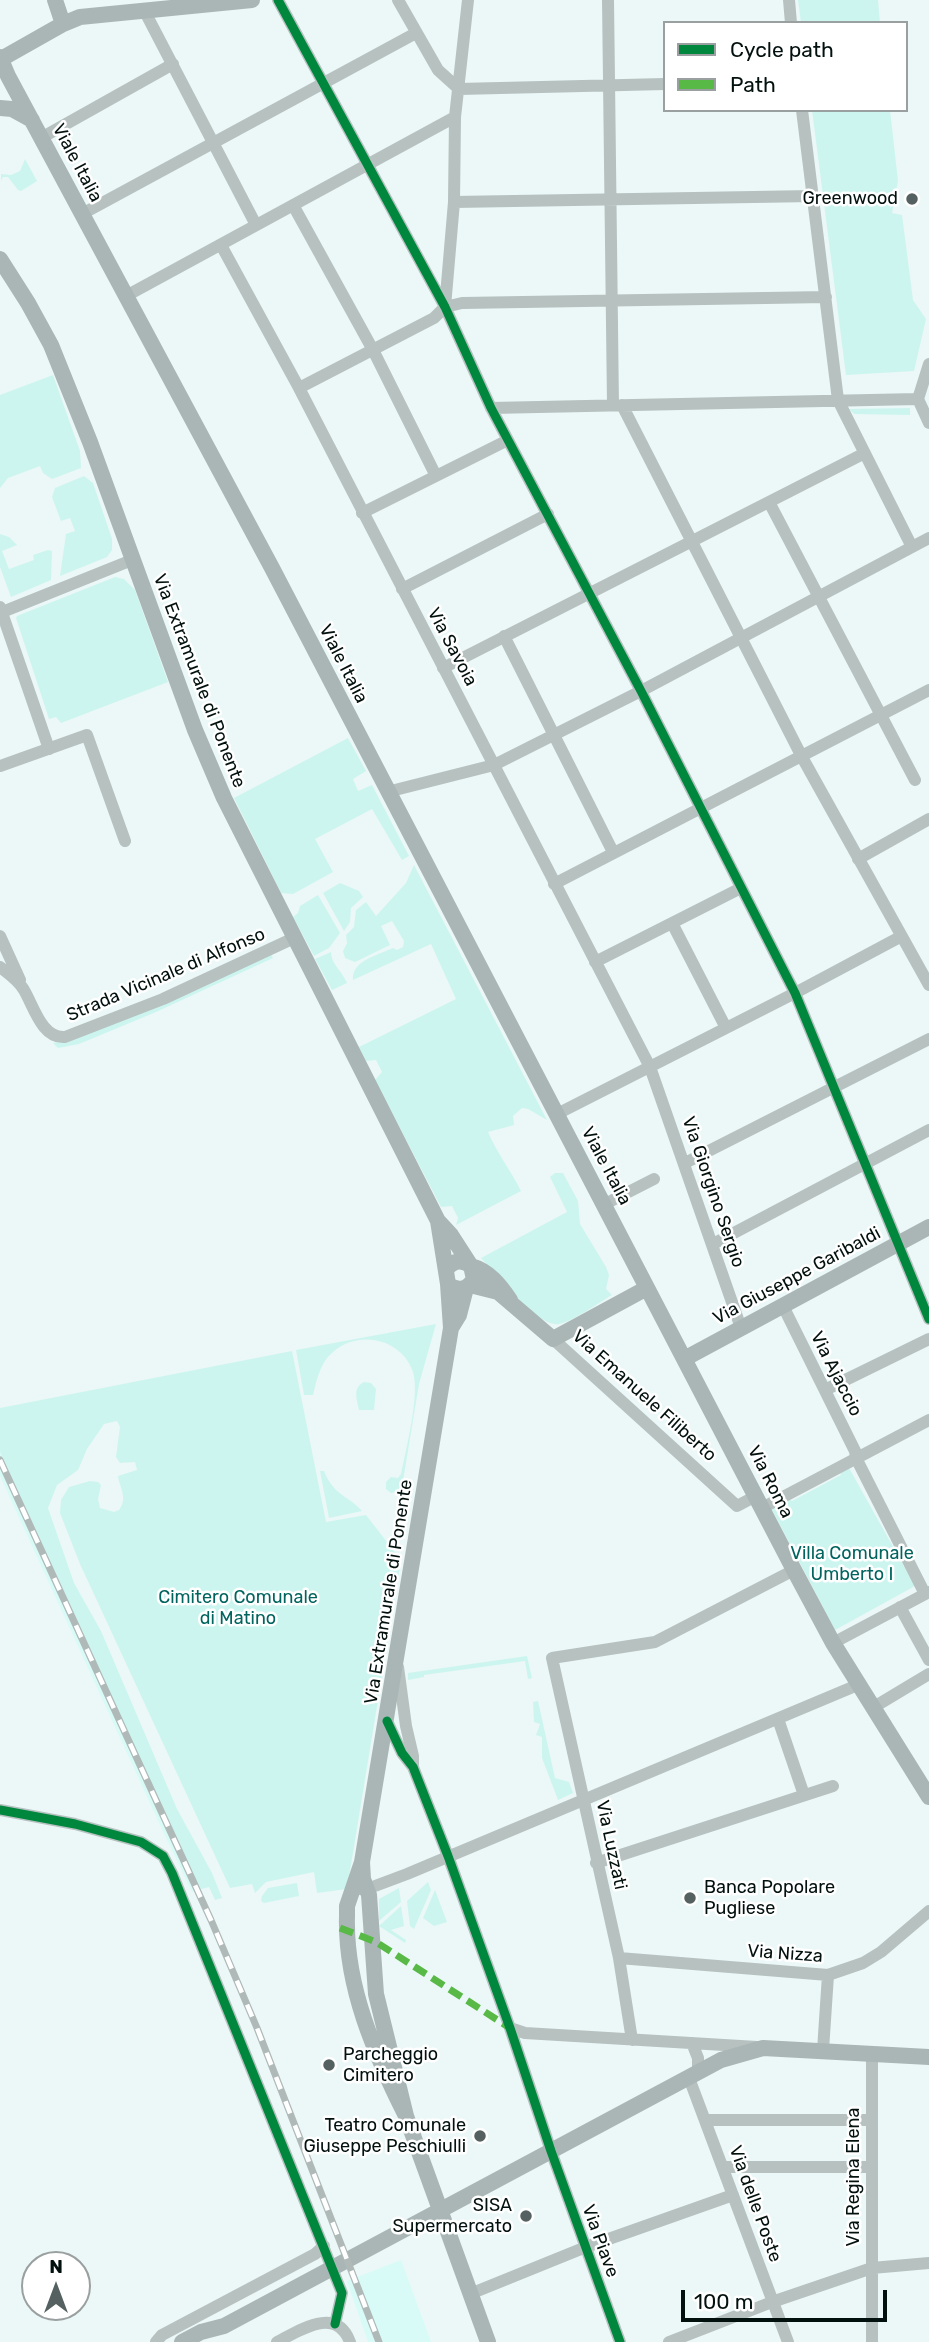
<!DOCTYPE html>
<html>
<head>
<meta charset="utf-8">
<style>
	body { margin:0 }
	#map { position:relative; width:929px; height:2342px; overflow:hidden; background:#ebf8f7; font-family:Rubik,sans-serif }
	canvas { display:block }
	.legend { position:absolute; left:663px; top:21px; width:245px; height:91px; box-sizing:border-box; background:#fff; border:2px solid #9a9f9f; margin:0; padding:9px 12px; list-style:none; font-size:21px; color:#02100e }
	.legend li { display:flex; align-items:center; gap:14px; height:35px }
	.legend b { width:35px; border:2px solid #9a9f9f }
	.north { position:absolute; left:21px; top:2251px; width:70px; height:70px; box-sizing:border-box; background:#fff; border:2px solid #9a9f9f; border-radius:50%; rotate:0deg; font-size:19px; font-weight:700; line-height:28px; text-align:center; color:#02100e }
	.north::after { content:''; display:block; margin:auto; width:24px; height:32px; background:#546160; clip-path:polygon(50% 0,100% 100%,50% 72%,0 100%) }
	.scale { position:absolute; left:681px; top:2290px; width:206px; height:32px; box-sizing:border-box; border:4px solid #02100e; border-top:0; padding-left:9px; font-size:21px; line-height:24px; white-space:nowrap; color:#02100e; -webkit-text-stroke:5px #fff; paint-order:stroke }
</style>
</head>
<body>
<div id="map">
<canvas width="929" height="2342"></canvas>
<ul class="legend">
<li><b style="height:9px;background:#00873e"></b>Cycle path</li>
<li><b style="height:9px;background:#58b947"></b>Path</li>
</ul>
<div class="north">N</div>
<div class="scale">100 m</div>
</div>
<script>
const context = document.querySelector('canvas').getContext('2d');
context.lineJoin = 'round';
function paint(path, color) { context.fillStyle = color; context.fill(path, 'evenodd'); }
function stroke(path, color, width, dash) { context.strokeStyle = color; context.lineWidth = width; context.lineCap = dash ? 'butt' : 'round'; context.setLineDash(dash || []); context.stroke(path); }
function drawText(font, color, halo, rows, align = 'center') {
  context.font = font + ' Rubik,sans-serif'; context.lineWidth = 5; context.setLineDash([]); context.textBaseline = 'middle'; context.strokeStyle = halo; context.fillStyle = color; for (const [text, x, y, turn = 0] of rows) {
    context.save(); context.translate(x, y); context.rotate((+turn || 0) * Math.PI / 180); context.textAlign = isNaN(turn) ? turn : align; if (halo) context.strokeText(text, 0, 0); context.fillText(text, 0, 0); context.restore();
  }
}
paint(new Path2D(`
	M0,1433L209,1887L192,1892L160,1825L0,1476Z
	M401,2260L431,2342H368L347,2281Z`), '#d8fbf7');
paint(new Path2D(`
	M798,0H878L880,23H801Z
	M812,110H890L898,181L892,213L902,215L913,300L926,319L914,371L846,375Z
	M25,159L37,181L21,191L18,190L8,177H3L1,181V174L11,175L20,171Z
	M53,375L80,451L81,468L52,479L43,473L40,466L8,478L0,488V395Z
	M910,408V415L854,414L849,409Z
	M84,476L93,483L112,539V550L107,557L60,576L66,534L75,531L70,518L61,521L52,497L55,488Z
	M0,534L9,537L17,545L2,551L9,569L34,560L33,555L48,550L52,551L51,580L11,597L0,567Z
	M115,577L124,579L135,590L168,682L61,723L56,717L49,719L16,618L17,616Z
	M348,738L366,771L353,779L358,791L372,785L409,856L402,860L372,809L315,839L333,872L293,894L281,893L234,798Z
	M414,865L547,1120L528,1109L522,1108L513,1116L514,1125L488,1132C497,1153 511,1171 521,1191L456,1225L458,1218L452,1206L441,1207L375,1080L382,1072L376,1060L366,1061L359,1047L456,999L431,944L353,980C351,961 378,955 393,948L397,950L403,947L404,941L392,921L381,926L390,945L355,962L345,958L343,951L347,943L346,935L354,927L356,910L366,902L376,916L406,883Z
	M340,883L359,891L363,897L351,908L350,922L344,931L323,893Z
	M318,895L340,933L329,948L314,956L293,917L298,913L300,906Z
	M270,952L273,958L156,1012L79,1044L58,1048L53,1043L68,1040Z
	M331,952C331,964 342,971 347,983L332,990L315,959Z
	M555,1173H563L578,1201L580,1224L606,1267L609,1275L606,1289L612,1295C598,1303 574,1321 559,1324C538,1328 495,1273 481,1258L567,1212L550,1177Z
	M436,1324L419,1384L402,1487L398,1492L391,1493L386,1489V1482L391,1477L398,1478L401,1474C406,1449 420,1395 413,1372C402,1339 359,1329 333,1352C320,1363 317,1379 313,1395H304L296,1350Z
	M292,1351L326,1522L366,1515L401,1560L347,1889L317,1893L314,1872L266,1882L255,1893L252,1884L230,1888L80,1564L60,1513L61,1500L69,1487L90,1481L98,1482L101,1485L98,1499L100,1508L114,1512L119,1510C128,1498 120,1489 118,1476L137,1470L135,1462L120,1463L116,1457L120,1427L117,1421L104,1424L87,1449L78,1470L57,1485L48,1508L74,1583L101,1631L177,1809L212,1873L222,1898L215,1900L209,1887L201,1889L181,1849L0,1451V1408Z
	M364,1382L371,1383L376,1389L374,1410H359C357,1399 352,1388 364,1382Z
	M849,1468L915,1586L835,1630L772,1510L773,1507L789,1499L792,1501L841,1475L839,1470Z
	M320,1471H324C334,1496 348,1495 362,1511L329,1518Z
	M527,1656L532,1678L528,1679L525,1661L424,1675V1677L408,1680V1673Z
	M538,1701L555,1778L569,1782L573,1793L558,1800L542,1758V1737L536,1735L540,1724L534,1722L533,1702Z
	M428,1882L431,1890L414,1929L410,1926L407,1901Z
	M297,1883L299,1896L264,1903L261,1901L262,1896L268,1888Z
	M399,1888L401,1902L379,1921V1899Z
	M435,1890L447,1922L434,1926L423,1918Z
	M401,1906L404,1926L391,1930L406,1940L405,1943L379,1926Z`), '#cdf5f0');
stroke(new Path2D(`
	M278,0L445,307L491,408L641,691L795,993L929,1319
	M398,0L438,70L459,89L665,84
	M608,0L613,405
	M789,0L791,23
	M144,10L256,225
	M802,110L838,400L912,547
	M41,138L173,64
	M454,202L813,196
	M293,205L373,350L436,476
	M82,214L416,33
	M221,245L299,388L650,1067L741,1328
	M126,296L455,117
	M445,307L454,202L455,117L468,0
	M299,388L434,318L445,307L462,303L826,297
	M918,399L929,364
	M918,399L929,423
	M622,405L802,757L929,985
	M491,408L918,399
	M769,502L915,780
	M362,513L508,440
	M402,589L548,514
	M0,607L49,749
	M0,613L132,560
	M504,636L613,852
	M443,668L863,454
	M0,766L87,735L125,841
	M387,792L494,765L641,691L929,538
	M858,859L929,819
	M554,884L929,690
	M672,923L726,1028
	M0,936L20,980
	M595,962L741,888
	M0,967C8,973 19,981 24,990C34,1007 42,1039 65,1037L163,999L294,938
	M557,1114L795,993L900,937
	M685,1163L929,1039
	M605,1204L654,1179
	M713,1244L929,1130
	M783,1306L855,1451L856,1458L925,1594
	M553,1339L737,1506L756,1496
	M825,1390L929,1339
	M762,1508L929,1420
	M900,1607L929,1660
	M833,1643L929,1592
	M398,1667L406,1726L413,1756V1767
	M874,1707L929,1674
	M778,1719L804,1795
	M387,1721L402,1753L413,1767L448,1856L510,2028L551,2151L620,2342
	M0,1810L75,1824L141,1842L163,1856L172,1873L342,2293L335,2324
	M596,1863L833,1786
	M358,1889H367L407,1874L860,1684
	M619,1958L828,1975L863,1963L881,1952L929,1911
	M510,2028L525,2033L757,2047
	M632,2040L619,1958L552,1658L655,1642L794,1570
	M692,2043L698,2058V2073
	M823,2050L828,1975
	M872,2053V2342
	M689,2078L788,2342
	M705,2120H872
	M723,2167H872
	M470,2294L586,2247L733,2195
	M156,2342L162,2335L315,2254L324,2246
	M277,2342C299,2331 336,2305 350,2342
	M669,2342L772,2302L872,2268L929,2263`), '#b6c1c0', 12);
stroke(new Path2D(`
	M55,0L63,24
	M0,57L8,76L272,568L794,1570L833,1643L929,1797
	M1,59L63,24L80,17L252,0
	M0,108L12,109L32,120
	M0,259L28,303L51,345L90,442L195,730L224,798L438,1221L451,1235L471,1266C489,1271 500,1285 510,1300
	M438,1221L448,1284C458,1292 467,1290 474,1279L471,1266C462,1259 454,1260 446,1269
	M470,1285L498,1292L553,1339L647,1288
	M451,1328L459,1315L466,1288
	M684,1359L929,1227
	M362,1862L363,1879L369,1895L376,1994L406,2116C375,2054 345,1987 347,1916V1906L362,1862L451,1328L448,1284
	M406,2116L488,2342
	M182,2342L201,2332L224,2326L721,2060L763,2048L929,2057`), '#aab6b5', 16);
const rail = new Path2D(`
	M0,1460L211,1920L257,2028L379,2342`);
stroke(rail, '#afb9b8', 7);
stroke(rail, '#fff', 4.5, [13]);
stroke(new Path2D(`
	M340,1928L376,1942L510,2028`), '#58b947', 7, [14, 7]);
stroke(new Path2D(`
	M278,0L445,307L491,408L641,691L795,993L929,1319
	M387,1721L402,1753L413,1767L448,1856L510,2028L551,2151L620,2342
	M0,1810L75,1824L141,1842L163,1856L172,1873L342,2293L335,2324`), '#00873e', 9);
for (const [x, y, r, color] of [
	[912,199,7,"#546160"],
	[690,1898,7,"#546160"],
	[329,2065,7,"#546160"],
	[480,2136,7,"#546160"],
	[526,2216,7,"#546160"]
]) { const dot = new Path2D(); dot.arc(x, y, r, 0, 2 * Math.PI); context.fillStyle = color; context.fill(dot); stroke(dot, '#fff', 2.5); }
drawText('18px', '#02100e', '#fff', [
	["Viale Italia",77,163,62],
	["Via Savoia",452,647,62],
	["Viale Italia",343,664,63],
	["Via Extramurale di Ponente",199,681,69],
	["Strada Vicinale di Alfonso",166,975,-23],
	["Viale Italia",606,1166,62],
	["Via Giorgino Sergio",713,1192,71],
	["Via Giuseppe Garibaldi",797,1276,-28],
	["Via Ajaccio",836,1374,63],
	["Via Emanuele Filiberto",644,1396,42],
	["Via Roma",770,1482,63],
	["Via Extramurale di Ponente",389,1592,-81],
	["Via Luzzati",611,1845,78],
	["Via Nizza",785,1954,4],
	["Via Regina Elena",854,2177,-90],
	["Via delle Poste",755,2204,70],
	["Via Piave",600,2241,70]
]);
drawText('18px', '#02100e', '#fff', [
	["Greenwood",898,199],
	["Banca Popolare",704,1888,"left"],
	["Pugliese",704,1909,"left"],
	["Parcheggio",343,2055,"left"],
	["Cimitero",343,2076,"left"],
	["Teatro Comunale",466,2126],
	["Giuseppe Peschiulli",466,2147],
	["SISA",512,2206],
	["Supermercato",512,2227]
], 'right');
drawText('18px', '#01645e', '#fff', [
	["Villa Comunale",852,1554],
	["Umberto I",852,1575],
	["Cimitero Comunale",238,1598],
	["di Matino",238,1619]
]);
</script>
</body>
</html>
